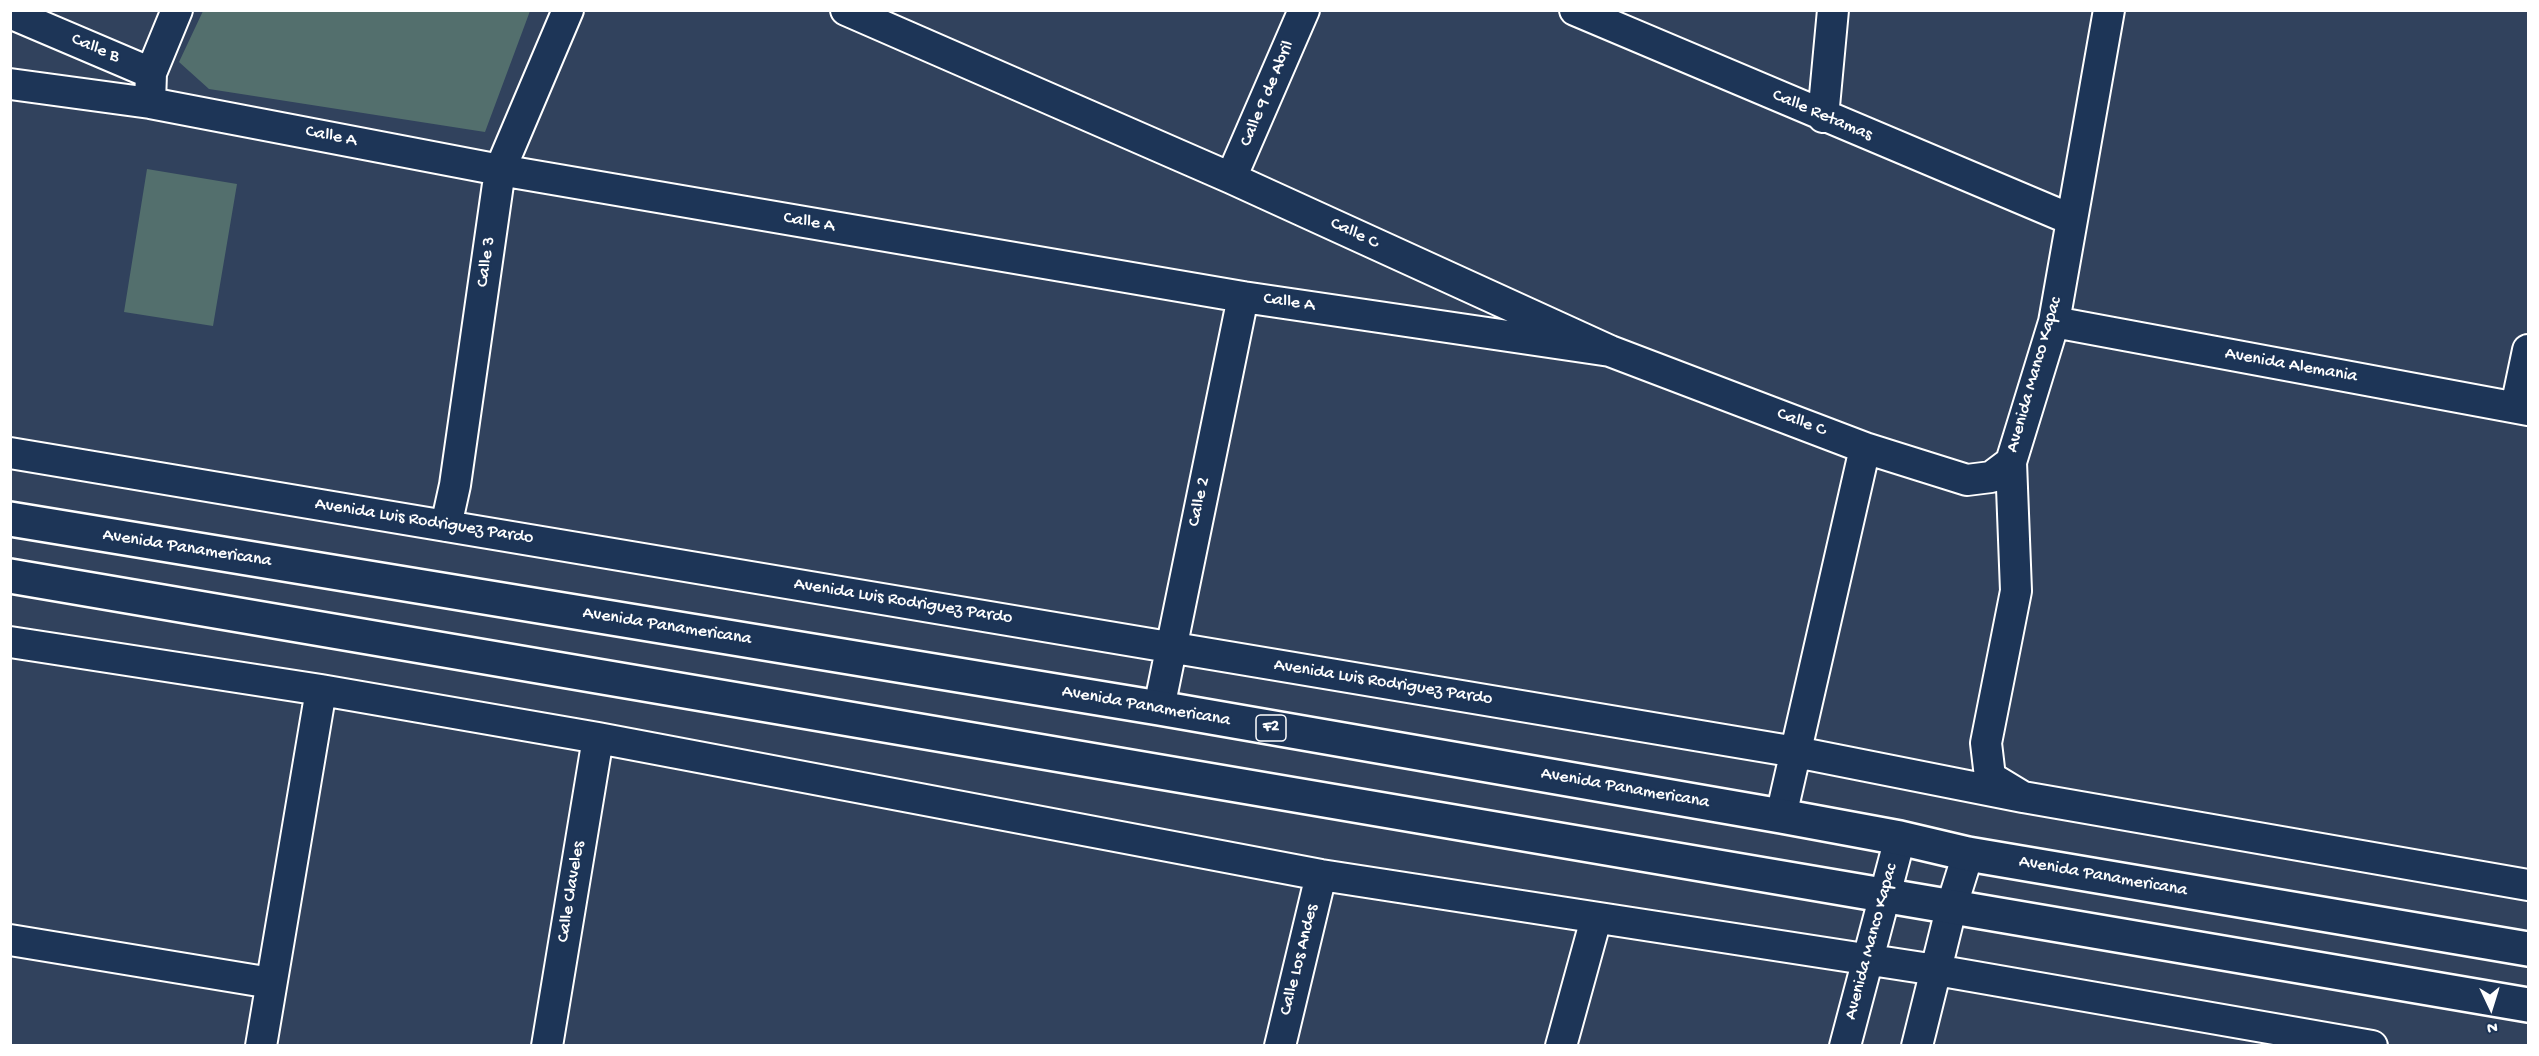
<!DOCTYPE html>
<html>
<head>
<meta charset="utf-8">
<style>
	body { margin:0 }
	#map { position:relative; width:2539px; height:1056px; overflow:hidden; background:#31425d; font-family:"Gochi Hand",sans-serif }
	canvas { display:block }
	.frame { position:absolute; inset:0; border:12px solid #fff; pointer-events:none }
	.north { position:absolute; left:2461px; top:978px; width:60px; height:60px; -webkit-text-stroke:4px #1d3557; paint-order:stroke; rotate:176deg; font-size:16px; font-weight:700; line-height:24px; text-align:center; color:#fff }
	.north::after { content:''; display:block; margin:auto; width:21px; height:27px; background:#fff; clip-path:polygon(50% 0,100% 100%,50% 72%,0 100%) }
</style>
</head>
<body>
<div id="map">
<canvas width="2539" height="1056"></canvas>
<div class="frame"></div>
<div class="north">N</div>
</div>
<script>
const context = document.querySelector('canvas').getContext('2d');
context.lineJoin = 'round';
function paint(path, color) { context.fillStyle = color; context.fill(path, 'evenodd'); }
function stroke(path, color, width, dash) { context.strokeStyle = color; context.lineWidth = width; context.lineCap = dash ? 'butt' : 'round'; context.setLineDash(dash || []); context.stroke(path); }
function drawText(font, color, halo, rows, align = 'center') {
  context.font = font + ' "Gochi Hand",sans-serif'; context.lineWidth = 4.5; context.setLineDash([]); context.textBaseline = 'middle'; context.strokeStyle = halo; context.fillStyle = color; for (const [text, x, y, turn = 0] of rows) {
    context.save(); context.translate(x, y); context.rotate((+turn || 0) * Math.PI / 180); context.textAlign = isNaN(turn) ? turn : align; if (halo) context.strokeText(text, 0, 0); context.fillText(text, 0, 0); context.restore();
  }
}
paint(new Path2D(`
	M203,11V10L530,11L485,132L209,89L179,62Z
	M147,169L237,184L213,326L124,312Z`), '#536f6d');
const minor = new Path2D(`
	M846,10L1231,178L1610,351L1865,448
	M1575,10L2070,219
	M10,13L151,73L150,103
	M151,73L177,10
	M10,84L150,103L500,170L1243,297L1610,351
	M1823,117L1833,10
	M1231,178L1304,10
	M2054,322L2528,410
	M2516,407L2528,350
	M10,453L1796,752L2023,797
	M2011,462L2016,591L1986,743L1990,777L2023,797L2528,885
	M446,526L455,485L500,170L568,10
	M10,642L321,690L598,738L1321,875L1936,970L2372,1046
	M1159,708L1243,297
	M1781,816L1865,448L1967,480L1991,477L2011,462L2054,322L2109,10
	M10,940L271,983
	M261,1046L321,690
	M547,1046L598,738
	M1280,1046L1321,875
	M1561,1046L1596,919
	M1845,1046L1900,838
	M1917,1046L1952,905L1968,854`);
const trunk = new Path2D(`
	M10,519L1159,708L1781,816L1900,838L1968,854L2528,949
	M10,576L2528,1005`);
stroke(minor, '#fff', 34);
stroke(trunk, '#fff', 38);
stroke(minor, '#1d3557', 30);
stroke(trunk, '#1d3557', 33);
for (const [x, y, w] of [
	[1271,728,30]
]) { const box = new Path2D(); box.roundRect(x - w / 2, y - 13, w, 26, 4.5); context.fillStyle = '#1d3557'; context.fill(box); stroke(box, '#fff', 1.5); }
drawText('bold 16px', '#fff', null, [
	["F2",1271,728]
]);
drawText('18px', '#fff', '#1d3557', [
	["Calle B",95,49,23],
	["Calle 9 de Abril",1268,94,-67],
	["Calle Retamas",1822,116,23],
	["Calle A",331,137,11],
	["Calle A",809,223,10],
	["Calle C",1354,234,25],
	["Calle 3",487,262,-82],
	["Calle A",1289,303,8],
	["Avenida Alemania",2291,366,10],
	["Avenida Manco Kapac",2035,375,-74],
	["Calle C",1801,423,21],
	["Calle 2",1200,502,-78],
	["Avenida Luis Rodriguez Pardo",424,522,9],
	["Avenida Panamericana",187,549,9],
	["Avenida Luis Rodriguez Pardo",903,602,9],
	["Avenida Panamericana",667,627,9],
	["Avenida Luis Rodriguez Pardo",1383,683,9],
	["Avenida Panamericana",1146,707,10],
	["Avenida Panamericana",1625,789,10],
	["Avenida Panamericana",2103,877,10],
	["Calle Claveles",572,892,-81],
	["Avenida Manco Kapac",1872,942,-75],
	["Calle Los Andes",1300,960,-76]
]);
</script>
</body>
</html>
